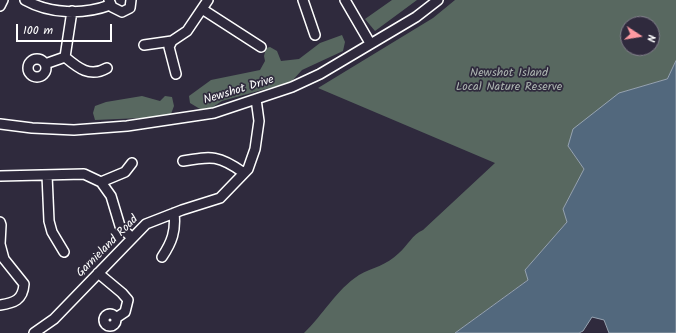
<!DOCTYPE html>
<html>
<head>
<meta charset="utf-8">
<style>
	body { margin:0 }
	#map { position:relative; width:676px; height:333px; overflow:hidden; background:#2f2a3d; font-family:Kalam,sans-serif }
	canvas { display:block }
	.north { position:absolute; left:620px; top:16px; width:40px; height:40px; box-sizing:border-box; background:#2f2a3d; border:1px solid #827f8b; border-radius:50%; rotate:102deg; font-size:11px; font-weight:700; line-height:16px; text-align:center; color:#fff }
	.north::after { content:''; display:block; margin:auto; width:14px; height:18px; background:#ff9aa2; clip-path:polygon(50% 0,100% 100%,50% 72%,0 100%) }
	.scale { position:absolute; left:16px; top:24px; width:96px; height:18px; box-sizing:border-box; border:2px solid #fff; border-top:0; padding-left:5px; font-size:12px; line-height:14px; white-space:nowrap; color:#fff; -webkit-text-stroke:3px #2f2a3d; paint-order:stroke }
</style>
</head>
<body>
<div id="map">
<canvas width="676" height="333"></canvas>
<div class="north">N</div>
<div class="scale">100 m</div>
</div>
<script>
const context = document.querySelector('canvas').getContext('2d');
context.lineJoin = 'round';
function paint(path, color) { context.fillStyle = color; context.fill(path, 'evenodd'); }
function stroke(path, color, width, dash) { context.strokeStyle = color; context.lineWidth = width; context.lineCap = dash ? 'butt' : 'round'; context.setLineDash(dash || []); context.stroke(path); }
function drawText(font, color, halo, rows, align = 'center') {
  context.font = font + ' Kalam,sans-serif'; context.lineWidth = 3.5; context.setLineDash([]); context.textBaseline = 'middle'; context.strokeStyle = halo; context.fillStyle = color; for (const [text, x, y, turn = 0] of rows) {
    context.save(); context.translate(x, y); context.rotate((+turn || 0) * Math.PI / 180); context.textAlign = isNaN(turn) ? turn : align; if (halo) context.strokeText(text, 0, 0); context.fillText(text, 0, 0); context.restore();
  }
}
paint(new Path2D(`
	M392,0H417L375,31L365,19Z
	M455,0H676V61L667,79L619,93L568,146L584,169L563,209L567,222L525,270L529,279L455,333H304C323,315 336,290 359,275C373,267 386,266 399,253C408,245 412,235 423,230L495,163L318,88L433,18ZM628,24H652V48H628Z
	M342,35L345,42L343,51L302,70L291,82L222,101L205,112L190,103L189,96L211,80L260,70L265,61L264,56L266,48L270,47L277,51L281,61L299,59L320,43Z
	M142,96L160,101L165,96L172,97L174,106L171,114L164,117L95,120L93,113L95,106L106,102Z`), '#586860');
const water = new Path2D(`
	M676,61V333H609L604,320L592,317L583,331L579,333H455L528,280L525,270L567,222L563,209L584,169L568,146L573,129L619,93L667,79Z`);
paint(water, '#52687d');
stroke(water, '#97a4b1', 1);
const minor = new Path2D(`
	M25,0C50,14 83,15 110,5
	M109,0L112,7L122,12L130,8L131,0
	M303,0L315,35
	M345,0L370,43
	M0,6L3,0
	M202,9L261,47
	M72,11L65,57C78,68 90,78 107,68
	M144,45L172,41
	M28 68a9 9 0 1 1 18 0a9 9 0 1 1-18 0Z
	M45,64L65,57
	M176,74L169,47L172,41L187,31L208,0
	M0,124L32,128L74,130L127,126L214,113L292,87L320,74L416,17L438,0
	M183,161C212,156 219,155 244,173
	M47,175L49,221L52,232L64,252
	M0,176L84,174L101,182L111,196L120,226L132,238
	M101,182L125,172L132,163
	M0,222L1,225L0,244L4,259L24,284C23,300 14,303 0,305
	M162,257C172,242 176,231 174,213
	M98,273L122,293L128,300L125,312L116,318
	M104 320a6 6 0 1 1 12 0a6 6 0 1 1-12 0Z
	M34,333L54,319L146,224L182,210L220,198L248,169L255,149L259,121L256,99`);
stroke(minor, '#fff', 12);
stroke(minor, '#2f2a3d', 9);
drawText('12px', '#acb4b0', '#2f2a3d', [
	["Newshot Island",509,74],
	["Local Nature Reserve",509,88]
]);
drawText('12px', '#fff', '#2f2a3d', [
	["Newshot Drive",239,91,-17],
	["Garnieland Road",108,247,-45]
]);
</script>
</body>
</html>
